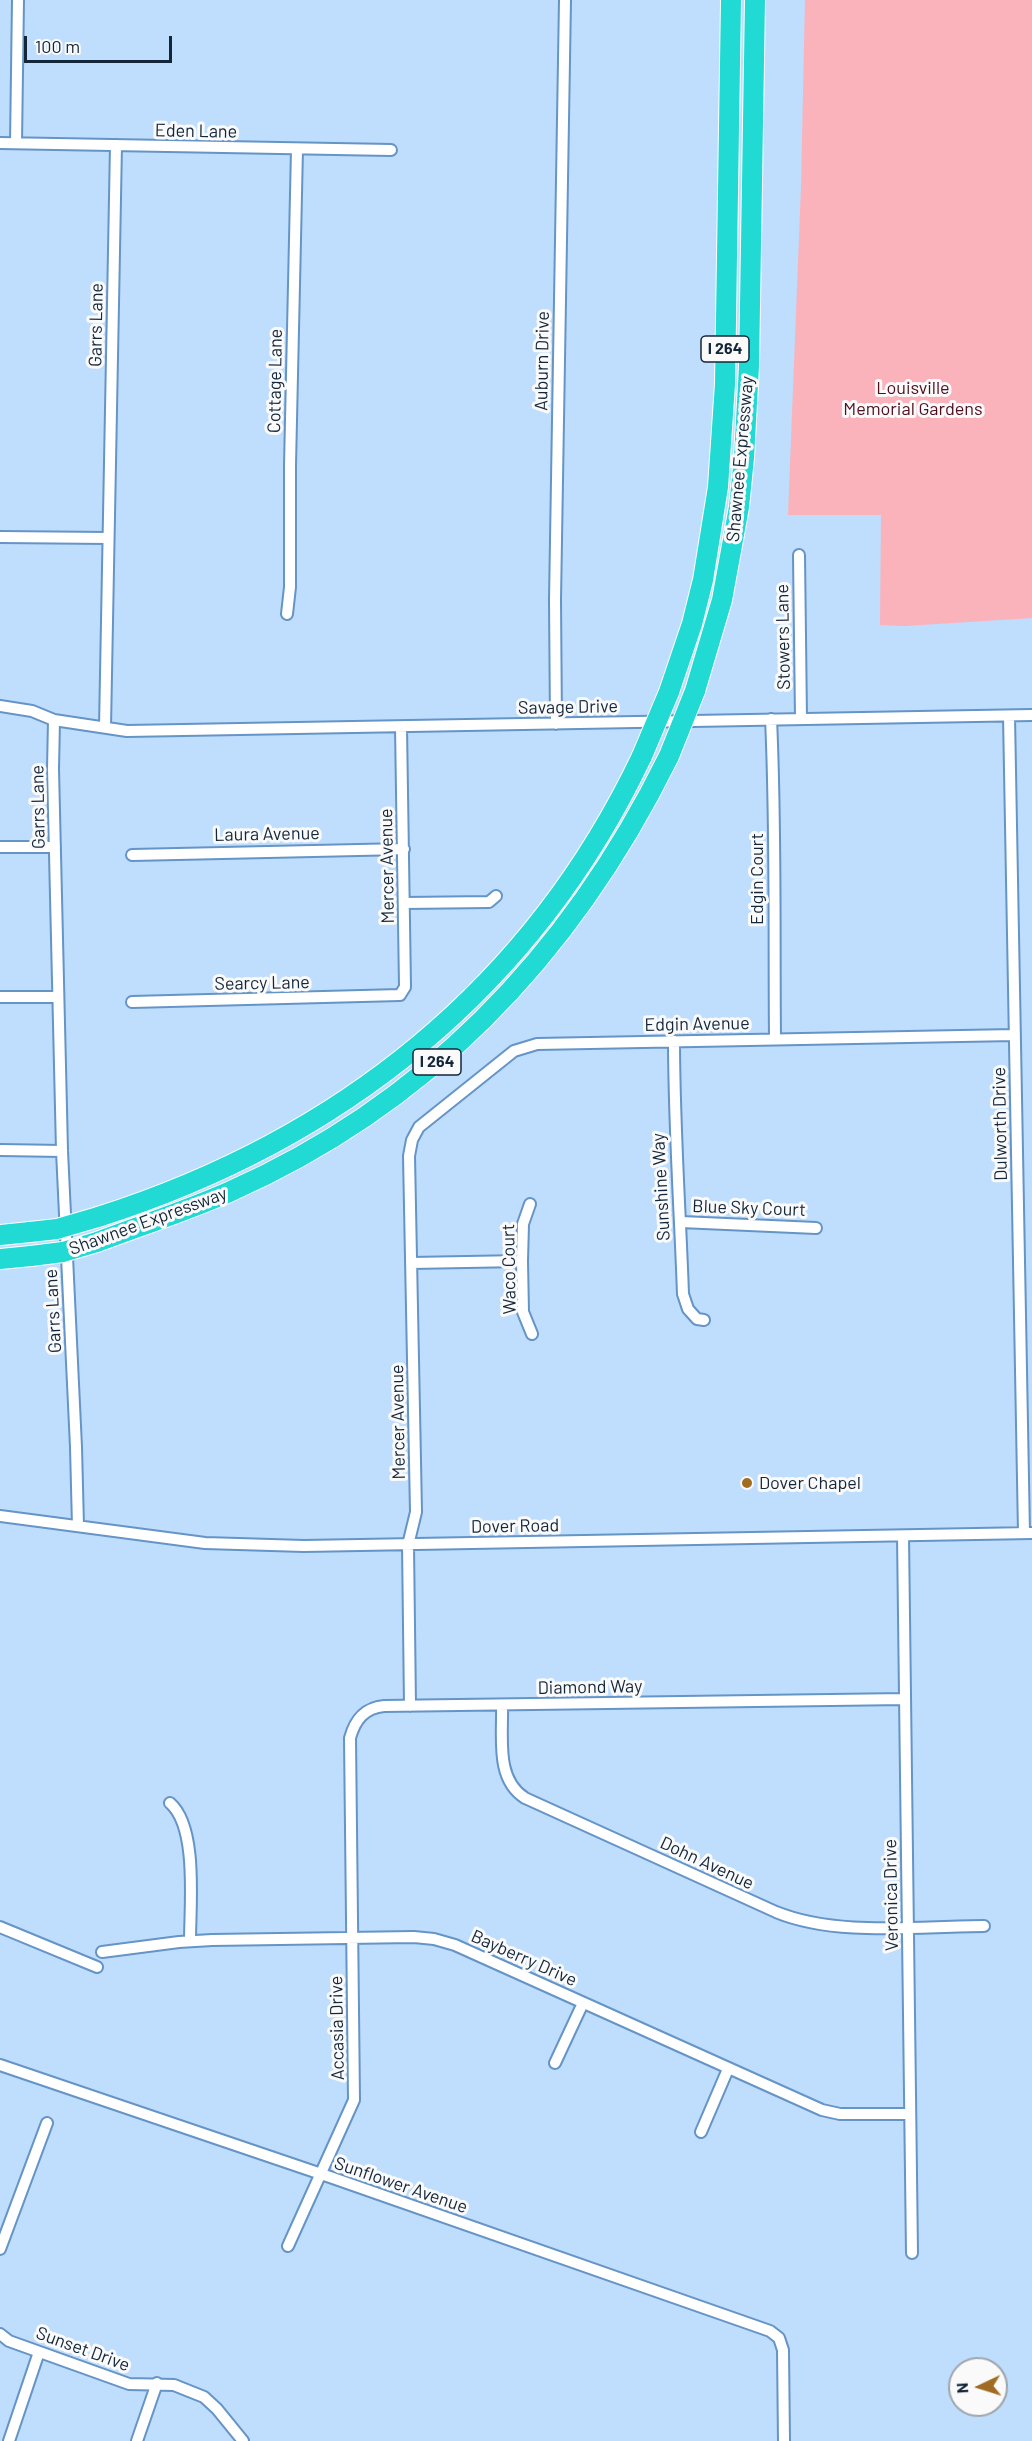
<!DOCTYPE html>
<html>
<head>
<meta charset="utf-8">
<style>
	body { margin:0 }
	#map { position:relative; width:1032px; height:2441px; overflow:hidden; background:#bfddfd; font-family:Barlow,sans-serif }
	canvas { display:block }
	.north { position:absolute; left:948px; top:2357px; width:60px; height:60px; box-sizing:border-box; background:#fafafa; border:2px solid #9ea5ad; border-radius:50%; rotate:266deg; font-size:16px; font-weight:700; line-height:24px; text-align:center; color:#13263a }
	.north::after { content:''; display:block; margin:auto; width:21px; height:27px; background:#a06c23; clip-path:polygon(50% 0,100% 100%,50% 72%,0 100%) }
	.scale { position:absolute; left:24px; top:36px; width:148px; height:27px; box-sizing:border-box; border:3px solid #13263a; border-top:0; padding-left:8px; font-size:18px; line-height:21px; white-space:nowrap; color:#13263a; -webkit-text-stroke:4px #fafafa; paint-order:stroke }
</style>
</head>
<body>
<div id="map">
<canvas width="1032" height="2441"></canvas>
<div class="north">N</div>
<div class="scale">100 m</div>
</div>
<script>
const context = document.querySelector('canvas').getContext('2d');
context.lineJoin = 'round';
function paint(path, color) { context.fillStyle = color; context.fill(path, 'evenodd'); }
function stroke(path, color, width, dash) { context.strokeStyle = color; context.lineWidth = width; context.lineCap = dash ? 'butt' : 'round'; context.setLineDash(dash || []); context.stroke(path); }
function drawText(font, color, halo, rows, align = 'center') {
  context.font = font + ' Barlow,sans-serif'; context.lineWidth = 6; context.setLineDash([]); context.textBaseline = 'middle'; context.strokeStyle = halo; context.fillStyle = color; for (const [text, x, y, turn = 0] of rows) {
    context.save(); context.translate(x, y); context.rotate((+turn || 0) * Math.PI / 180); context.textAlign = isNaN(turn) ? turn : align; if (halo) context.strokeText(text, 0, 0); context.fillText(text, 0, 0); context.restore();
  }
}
paint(new Path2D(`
	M805,0H1032V618L905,626L880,625L881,515H788L801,187Z`), '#fab2bb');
const minor = new Path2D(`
	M0,143L391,150
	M16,143L18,0
	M0,537L108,538
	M799,555L801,719
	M287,614L290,587V465L297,149
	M0,706L32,711L54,720L127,731L1032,715
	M1009,716L1024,1533
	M771,719C776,826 774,933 775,1039
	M54,720L53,769L62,1151L76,1447L78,1526
	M556,724L555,600L565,0
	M105,727L116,145
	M0,847H55
	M132,855L404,849
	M405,903L489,902L496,896
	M0,997H58
	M132,1002L400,995L405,987L401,727
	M674,1041C674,1125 680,1209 683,1294L688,1309L697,1319L704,1320
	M0,1150L62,1151
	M530,1204L523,1224L522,1261L523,1312L532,1334
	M681,1222L816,1228
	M411,1263L522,1261
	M0,1516L205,1543L304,1546L1032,1533
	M903,1536L912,2253
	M502,1705C503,1737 495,1779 525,1798L776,1912C837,1937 918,1926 984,1926
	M410,1706L408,1545L416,1512L409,1156L412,1140L419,1127L514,1051L537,1044L1014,1035
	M170,1803C198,1827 190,1905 190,1941
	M0,1927L97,1967
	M102,1952L179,1942L212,1940L414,1937L434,1939L455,1945L822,2110L840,2114H910
	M555,2063L583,2003
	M0,2065L330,2177L770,2331L779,2338L783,2350L784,2441
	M701,2132L728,2069
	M288,2246L354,2100L350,1738C355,1720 364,1708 384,1706L905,1699
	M0,2249L47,2123
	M0,2334L9,2341L129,2384L174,2385L204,2397L217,2409L243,2441
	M9,2441L39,2352
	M137,2441L157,2383`);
const motorway = new Path2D(`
	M695,691L722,600L739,507L744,458L749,366L755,0
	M669,692L692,624L703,580L718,487L725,384L731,0
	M98,1217C340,1140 532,988 642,756
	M0,1235L30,1232
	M97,1242C142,1225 186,1211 229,1192C430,1103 573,951 669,756
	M0,1259L31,1256`);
stroke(minor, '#6594c6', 14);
stroke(motorway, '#fff', 22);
stroke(minor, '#fff', 10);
stroke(motorway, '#21dad3', 20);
const motorwayBridge = new Path2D(`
	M642,756L669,692
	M669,756L695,691
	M30,1232L57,1229L98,1217
	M31,1256L63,1252L97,1242`);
stroke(motorwayBridge, '#fff', 22, []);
stroke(motorwayBridge, '#21dad3', 20);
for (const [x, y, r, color] of [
	[747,1483,6,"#a06c23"]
]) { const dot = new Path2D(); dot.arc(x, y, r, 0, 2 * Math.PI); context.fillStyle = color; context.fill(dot); stroke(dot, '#fafafa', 2); }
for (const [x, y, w] of [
	[725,349,48],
	[437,1062,48]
]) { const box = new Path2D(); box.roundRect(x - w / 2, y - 13, w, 26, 4.5); context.fillStyle = '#fafafa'; context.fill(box); stroke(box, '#13263a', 1.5); }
drawText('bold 16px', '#13263a', null, [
	["I 264",725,349],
	["I 264",437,1062]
]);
drawText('18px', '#13263a', '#fafafa', [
	["Eden Lane",196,131,1],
	["Garrs Lane",96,325,-89],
	["Auburn Drive",542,361,-89],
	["Cottage Lane",275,381,-89],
	["Shawnee Expressway",740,459,-85],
	["Stowers Lane",783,637,-91],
	["Savage Drive",568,707,-1],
	["Garrs Lane",38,807,-91],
	["Laura Avenue",267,834,-1],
	["Mercer Avenue",387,866,-91],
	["Edgin Court",757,879,-90],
	["Searcy Lane",262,983,-1],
	["Edgin Avenue",697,1024,-1],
	["Dulworth Drive",1000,1124,-91],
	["Sunshine Way",661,1187,-93],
	["Blue Sky Court",749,1208,2],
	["Shawnee Expressway",148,1221,-20],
	["Waco Court",509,1269,-91],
	["Garrs Lane",53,1311,-93],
	["Mercer Avenue",398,1422,-91],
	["Dover Road",515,1526,-1],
	["Diamond Way",590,1687,-1],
	["Dohn Avenue",707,1863,25],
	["Veronica Drive",891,1895,-91],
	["Bayberry Drive",524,1958,24],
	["Accasia Drive",337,2028,-91],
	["Sunflower Avenue",401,2185,19],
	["Sunset Drive",83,2349,20]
]);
drawText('18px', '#4e0e1e', '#fafafa', [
	["Louisville",913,388],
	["Memorial Gardens",913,409]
]);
drawText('18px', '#13263a', '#fafafa', [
	["Dover Chapel",759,1483]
], 'left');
</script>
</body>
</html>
